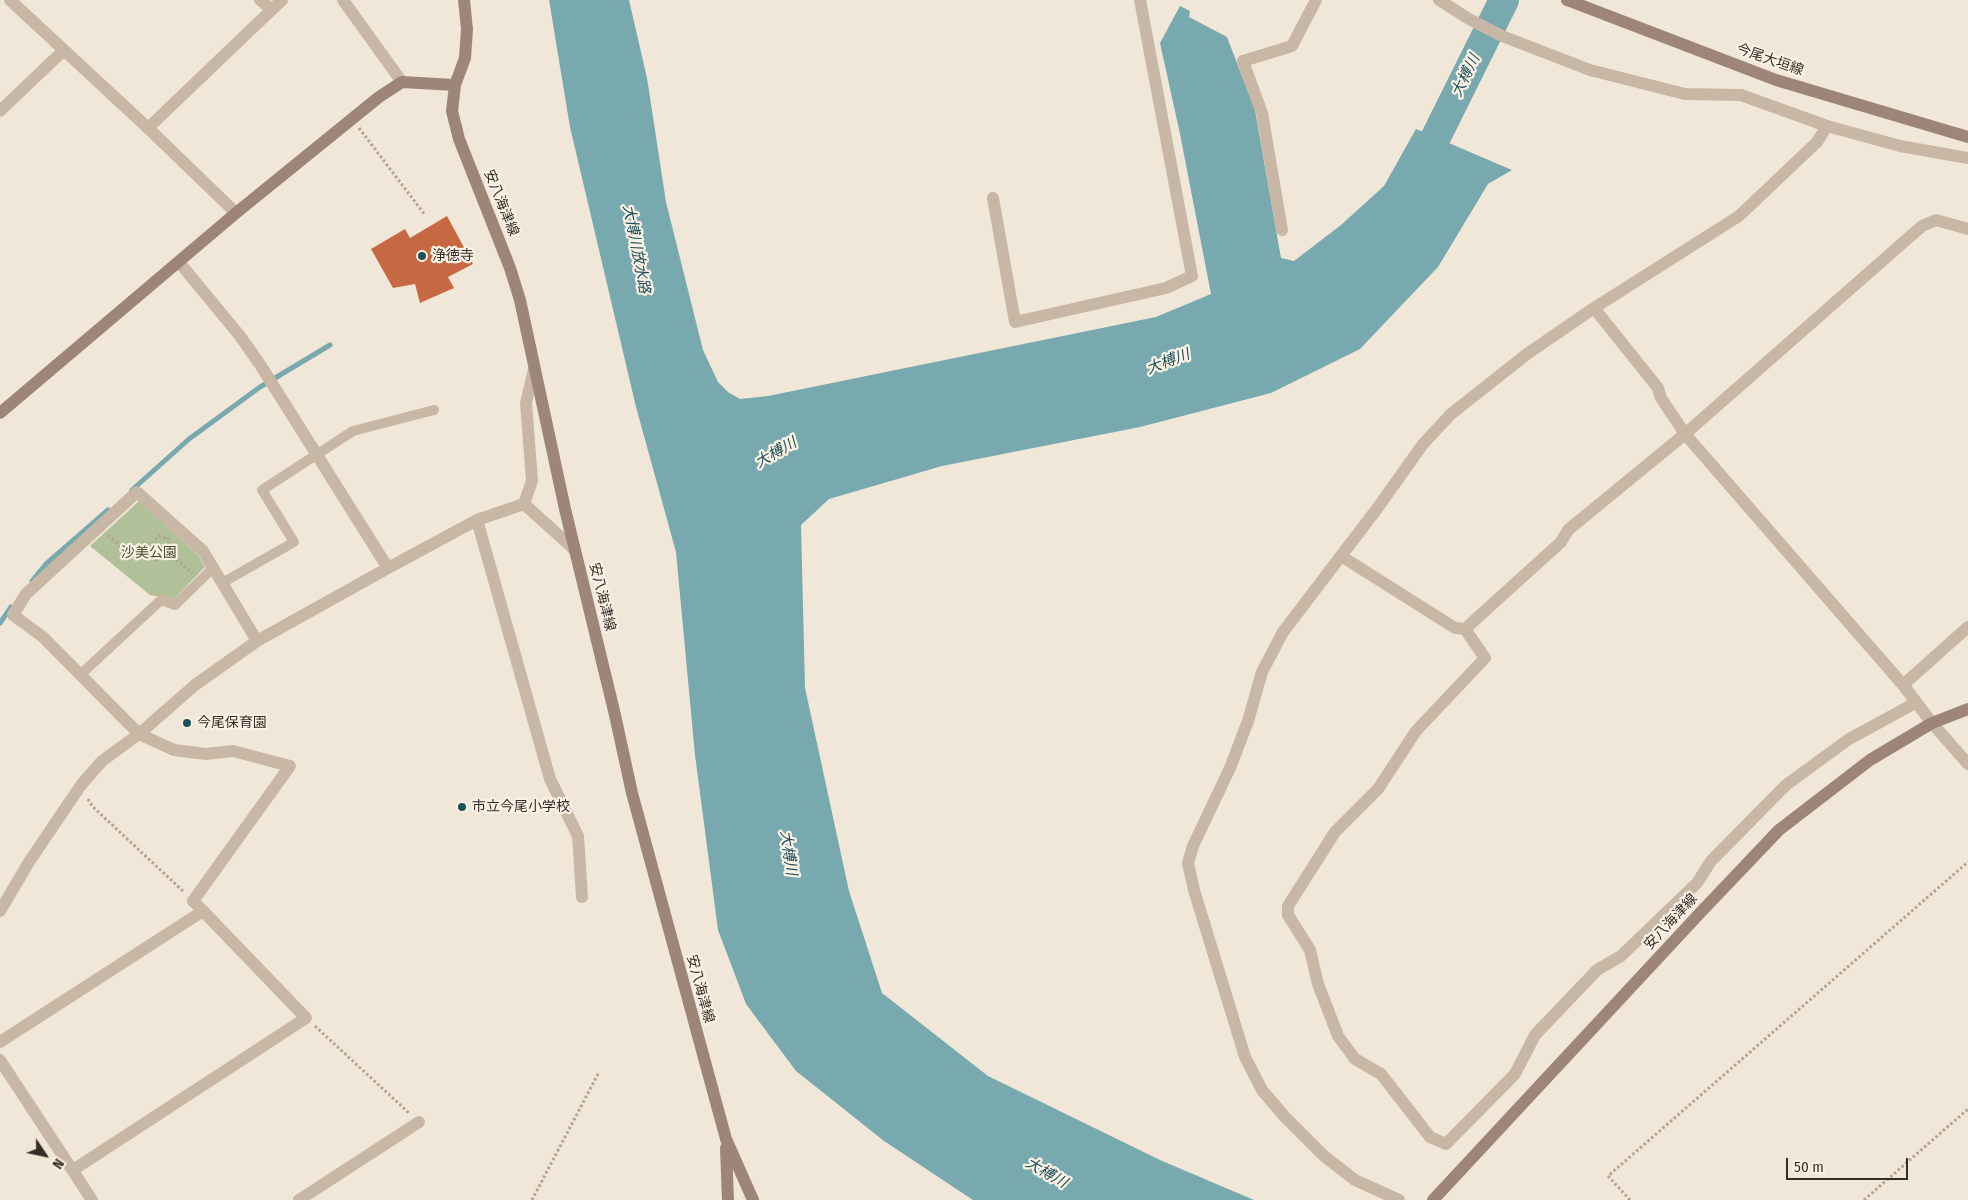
<!DOCTYPE html>
<html>
<head>
<meta charset="utf-8">
<style>
	body { margin:0 }
	#map { position:relative; width:1968px; height:1200px; overflow:hidden; background:#f1e7d9; font-family:"Fira Sans Condensed",sans-serif }
	canvas { display:block }
	.north { position:absolute; left:20px; top:1130px; width:50px; height:50px; -webkit-text-stroke:4px #f9f1e5; paint-order:stroke; rotate:124deg; font-size:14px; font-weight:700; line-height:20px; text-align:center; color:#352c26 }
	.north::after { content:''; display:block; margin:auto; width:18px; height:22px; background:#352c26; clip-path:polygon(50% 0,100% 100%,50% 72%,0 100%) }
	.scale { position:absolute; left:1786px; top:1158px; width:122px; height:22px; box-sizing:border-box; border:2px solid #352c26; border-top:0; padding-left:6px; font-size:15px; line-height:18px; white-space:nowrap; color:#352c26; -webkit-text-stroke:4px #f9f1e5; paint-order:stroke }
</style>
</head>
<body>
<div id="map">
<canvas width="1968" height="1200"></canvas>
<div class="north">N</div>
<div class="scale">50 m</div>
</div>
<script>
const context = document.querySelector('canvas').getContext('2d');
context.lineJoin = 'round';
function paint(path, color) { context.fillStyle = color; context.fill(path, 'evenodd'); }
function stroke(path, color, width, dash) { context.strokeStyle = color; context.lineWidth = width; context.lineCap = dash ? 'butt' : 'round'; context.setLineDash(dash || []); context.stroke(path); }
function drawText(font, color, halo, rows, align = 'center') {
  context.font = font + ' "Fira Sans Condensed","Noto Sans JP",sans-serif'; context.lineWidth = 4.5; context.setLineDash([]); context.textBaseline = 'middle'; context.strokeStyle = halo; context.fillStyle = color; for (const [text, x, y, turn = 0] of rows) {
    context.save(); context.translate(x, y); context.rotate((+turn || 0) * Math.PI / 180); context.textAlign = isNaN(turn) ? turn : align; if (halo) context.strokeText(text, 0, 0); context.fillText(text, 0, 0); context.restore();
  }
}
paint(new Path2D(`
	M139,501L198,555L205,567L174,599L150,595L90,546Z`), '#b1c099');
paint(new Path2D(`
	M549,0H629L647,78L666,202L703,350L718,382L728,392L740,399L768,396L1156,317L1211,294L1180,134L1160,43L1180,6L1190,11L1189,17L1227,37L1255,110L1281,258L1294,261L1341,225L1384,186L1416,129L1512,170L1488,184L1438,267L1360,349L1271,393L1140,427L942,466L829,499L801,525L805,688L849,891L882,993L988,1076L1160,1160L1254,1200H973L884,1141L796,1071L746,1004L718,930L695,755L676,552L636,407L570,127Z`), '#78a9ae');
stroke(new Path2D(`
	M132,490L189,439L260,387L330,345
	M32,581L46,564L108,510
	M0,623L11,607`), '#78a9ae', 5);
stroke(new Path2D(`
	M1418,173L1504,0`), '#78a9ae', 30);
paint(new Path2D(`
	M447,216L473,264L448,277L454,288L420,303L415,284L393,288L371,249L405,229L410,238Z`), '#c66942');
stroke(new Path2D(`
	M359,128L425,215
	M108,535L122,547L145,551L155,560L171,555
	M168,537L171,555L192,573
	M145,551L159,536L167,539
	M88,799L93,807L184,892
	M315,1026L410,1114
	M532,1200L599,1072
	M1630,1200L1608,1176L1968,862
	M1864,1200L1968,1109`), '#b5a18f', 3, [2.5, 2.5]);
stroke(new Path2D(`
	M222,583L294,542L262,490L353,431L434,410
	M80,675L161,600L175,605L213,568`), '#c9b7a5', 10);
stroke(new Path2D(`
	M10,0L148,128L236,213
	M260,0L272,10
	M343,0L402,82
	M1439,0L1469,19L1502,36L1590,70L1685,94L1741,95L1827,126L1900,146L1968,158
	M0,111L64,50
	M148,128L282,0
	M993,198L1015,322L1166,288L1192,276L1140,0
	M1282,230L1262,113L1243,61L1292,46L1316,0
	M179,262L240,336L261,366L388,568
	M1594,308L1658,388L1661,398L1685,434L1903,685L1932,723L1968,764
	M524,504L574,549
	M477,520L550,779L578,836L582,897
	M1341,556L1455,628L1465,629
	M1903,685L1968,627
	M1915,702L1908,707L1849,739L1786,785L1711,861L1697,883L1621,956L1597,970L1535,1035L1515,1074L1446,1144L1430,1137L1381,1074L1355,1059L1338,1036L1318,984L1310,950L1288,915V906L1335,832L1378,789L1416,731L1485,658L1465,629L1561,542L1568,530L1685,434L1922,226L1936,220L1968,229
	M0,911L29,862L81,785L102,761L139,734L195,685L257,641L388,568L477,520L524,504L532,481L526,403L534,369
	M203,911L193,901L290,766L233,751L206,754L174,750L139,734L43,637L13,615L26,594L137,492L203,551L257,641
	M0,1042L203,911L306,1018L73,1170
	M0,1060L92,1200
	M299,1200L419,1122
	M1399,1200L1355,1180L1324,1156L1285,1117L1262,1090L1245,1057L1194,890L1188,863L1193,846L1230,768L1248,721L1262,672L1283,632L1376,510L1423,444L1451,414L1527,354L1594,308L1739,216L1817,142L1827,126`), '#c9b7a5', 12);
stroke(new Path2D(`
	M464,0L467,29L465,58L455,85L452,111L459,139L510,268L520,300L565,509L615,715L632,793L726,1139L753,1200
	M1567,0L1776,80L1968,137
	M0,413L236,213L379,97L402,82L455,85
	M726,1148L728,1200
	M1433,1200L1700,913L1779,830L1870,760L1932,723L1968,709`), '#9d8677', 12);
for (const [x, y, r, color] of [
	[422,256,5,"#1c4f56"],
	[187,723,5,"#1c4f56"],
	[462,807,5,"#1c4f56"]
]) { const dot = new Path2D(); dot.arc(x, y, r, 0, 2 * Math.PI); context.fillStyle = color; context.fill(dot); stroke(dot, '#f9f1e5', 2); }
drawText('14px', '#352c26', '#f9f1e5', [
	["今尾大垣線",1770,60,19],
	["安八海津線",501,203,68],
	["安八海津線",602,597,76],
	["安八海津線",1671,922,-47],
	["安八海津線",700,989,75]
]);
drawText('14px', '#352c26', '#f9f1e5', [
	["浄徳寺",432,256],
	["今尾保育園",197,723],
	["市立今尾小学校",472,807]
], 'left');
drawText('14px', '#42532a', '#f9f1e5', [
	["沙美公園",149,553]
]);
drawText('italic 15px', '#1c4f56', '#f9f1e5', [
	["大榑川",1466,76,-64],
	["大博川放水路",636,249,79],
	["大榑川",1168,362,-21],
	["大榑川",776,453,-30],
	["大榑川",788,853,82],
	["大榑川",1046,1173,30]
]);
</script>
</body>
</html>
